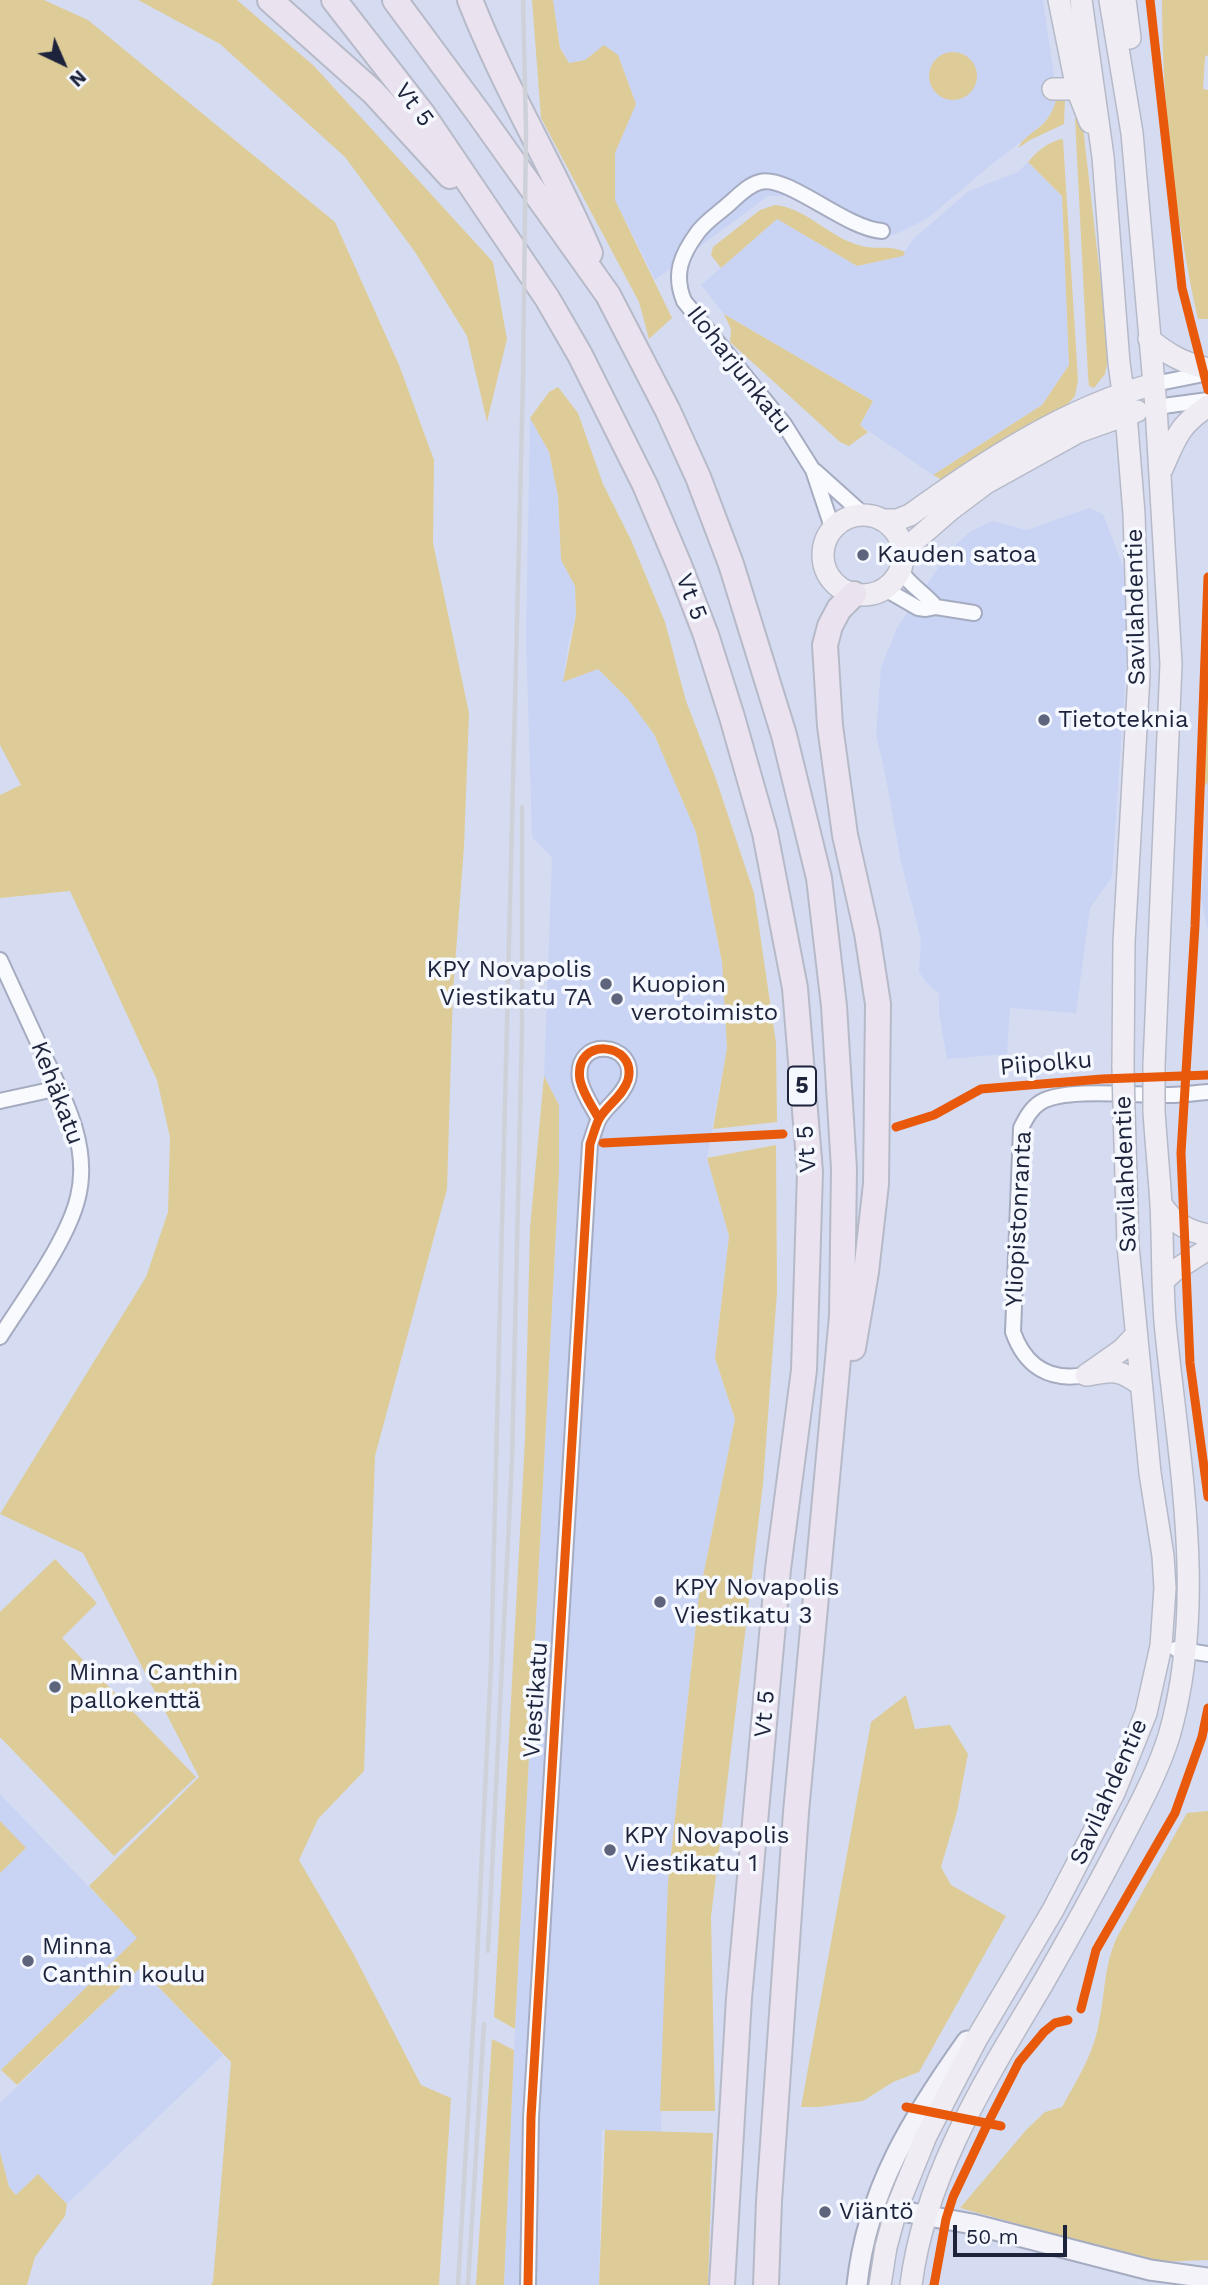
<!DOCTYPE html>
<html>
<head>
<meta charset="utf-8">
<style>
	body { margin:0 }
	#map { position:relative; width:1208px; height:2285px; overflow:hidden; background:#d5dcf1; font-family:"Work Sans",sans-serif }
	canvas { display:block }
	.north { position:absolute; left:28px; top:28px; width:70px; height:70px; -webkit-text-stroke:5px #f5f8fe; paint-order:stroke; rotate:136deg; font-size:19px; font-weight:700; line-height:28px; text-align:center; color:#1c233b }
	.north::after { content:''; display:block; margin:auto; width:24px; height:32px; background:#1c233b; clip-path:polygon(50% 0,100% 100%,50% 72%,0 100%) }
	.scale { position:absolute; left:953px; top:2225px; width:114px; height:32px; box-sizing:border-box; border:4px solid #1c233b; border-top:0; padding-left:9px; font-size:21px; line-height:24px; white-space:nowrap; color:#1c233b; -webkit-text-stroke:5px #f5f8fe; paint-order:stroke }
</style>
</head>
<body>
<div id="map">
<canvas width="1208" height="2285"></canvas>
<div class="north">N</div>
<div class="scale">50 m</div>
</div>
<script>
const context = document.querySelector('canvas').getContext('2d');
context.lineJoin = 'round';
function paint(path, color) { context.fillStyle = color; context.fill(path, 'evenodd'); }
function stroke(path, color, width, dash) { context.strokeStyle = color; context.lineWidth = width; context.lineCap = dash ? 'butt' : 'round'; context.setLineDash(dash || []); context.stroke(path); }
function drawText(font, color, halo, rows, align = 'center') {
  context.font = font + ' "Work Sans",sans-serif'; context.lineWidth = 7; context.setLineDash([]); context.textBaseline = 'middle'; context.strokeStyle = halo; context.fillStyle = color; for (const [text, x, y, turn = 0] of rows) {
    context.save(); context.translate(x, y); context.rotate((+turn || 0) * Math.PI / 180); context.textAlign = isNaN(turn) ? turn : align; if (halo) context.strokeText(text, 0, 0); context.fillText(text, 0, 0); context.restore();
  }
}
paint(new Path2D(`
	M553,0H1043L1057,96L1054,108L1046,121L1030,135L992,164L928,218L905,230L893,235H867L785,196H768L655,280L615,200V153L636,104L618,55L569,63L560,48Z
	M1028,162L1062,196L1069,365L1042,405L933,475L860,425L873,401L724,314L701,285L777,219L857,266L902,256L913,239L969,191L1018,172Z
	M530,418L549,452L558,496L561,560L575,586L576,615L569,641L563,682L598,669L628,699L654,734L696,832L722,962L727,1048L707,1158L729,1236L715,1358L735,1419L699,1596L668,1882L661,2132L602,2130L599,2285H504L515,2029L559,1172V1105L544,1076L552,858L532,837L526,638Z
	M1089,508L1103,514L1124,569L1128,638L1112,877L1090,908L1076,1013L1010,1008L1007,1054L947,1059L939,1013V994L926,982L919,972L921,940L901,862L885,773L876,735L881,667L897,628L951,549L971,531L992,521L1027,530Z
	M1208,715V931L1201,898L1206,851Z
	M0,1794L138,1938L1,2070L0,2069Z
	M140,1968L223,2055L67,2204L38,2175L17,2195L9,2187L0,2152V2103Z`), '#c9d4f5');
paint(new Path2D(`
	M0,0H44L88,20L335,222L399,365L434,460L433,543L469,713L464,847L453,991L447,1189L375,1456L364,1771L318,1819L299,1860L353,1953L421,2085L451,2098L439,2285H211L213,2282L231,2062L140,1968L17,2085L1,2070L137,1938L89,1886L199,1777L83,1553L0,1514L146,1277L168,1212L170,1137L157,1080L70,891L0,898V795L21,785L0,745Z
	M138,0H237L314,66L493,262L507,339L487,422L467,336L415,252L345,157L220,44Z
	M532,0H553L560,48L569,63L585,60L604,45L618,55L636,104L615,153V200L672,318L649,339L639,302L541,118Z
	M1162,0H1208V55L1205,57L1203,89L1208,90V319H1198C1175,215 1162,107 1162,0Z
	M929 76a24 24 0 1 1 48 0a24 24 0 1 1-48 0Z
	M1057,96L1065,99L1064,124L1030,140L1018,148C1022,138 1036,131 1044,123C1051,115 1055,106 1057,96Z
	M1075,118H1082L1109,355L1105,374L1094,388L1089,386L1088,376Z
	M1063,139L1078,380L1075,396L1065,407L946,482L933,475L1042,405L1069,365L1062,196L1028,162C1037,151 1049,141 1063,139Z
	M775,205C806,208 828,236 858,245C875,251 889,244 905,252L903,256L857,266L777,219L721,268L711,255L713,247L760,210Z
	M724,314L873,401L860,425L868,432L849,446L840,442L730,342L731,329Z
	M558,387L578,413L603,484L631,540L665,622L686,701L716,779L754,893L776,1043L777,1122L713,1129L727,1048L722,962L696,832L654,734L628,699L598,669L563,682L576,615L575,586L561,560L558,496L549,452L530,418L549,392Z
	M1208,605V782L1203,788L1200,754L1203,637Z
	M544,1076L559,1105V1172L515,2029L494,2017L525,1439L530,1228Z
	M776,1145L777,1292L763,1484L711,1917L715,2111H660L668,1882L699,1596L735,1419L715,1358L729,1236L707,1158Z
	M55,1559L97,1603L62,1638L196,1777L114,1856L0,1737V1612Z
	M906,1695L915,1729L950,1725L968,1754L957,1812L941,1867L951,1885L1006,1916L919,2072L893,2082L863,2101L819,2107H801L871,1722Z
	M1208,1811V2260L1156,2262L960,2208L1027,2129L1045,2112L1062,2107C1077,2080 1094,2053 1099,2022C1106,1990 1103,1969 1117,1937L1187,1813Z
	M0,1821L26,1848L0,1873Z
	M492,2039L514,2050L504,2285H476Z
	M605,2130L713,2133L708,2285H599Z
	M0,2152L9,2187L16,2195L38,2174L67,2204L65,2216L35,2257L27,2285H0Z`), '#decc98');
const street = new Path2D(`
	M1154,384L1208,373
	M1156,407L1208,400
	M815,471L864,515
	M833,530L813,470L784,424L684,301C673,274 681,255 698,232C706,221 719,213 730,203C738,196 748,185 760,182C787,174 846,229 882,231
	M900,570C910,586 925,593 936,607
	M885,589L918,608L926,609L936,607L974,613
	M0,960C14,990 27,1019 41,1049C62,1094 91,1144 78,1197C68,1240 24,1299 0,1337
	M0,1101L59,1088
	M1086,1375C1049,1382 1025,1366 1013,1332L1021,1128C1026,1118 1031,1108 1041,1102C1067,1087 1138,1096 1170,1095C1183,1095 1195,1093 1208,1092
	M1176,1649L1208,1654
	M528,2285L531,2117L590,1144C593,1136 595,1127 599,1119C607,1105 623,1096 628,1080C638,1042 573,1035 580,1080C583,1094 592,1106 599,1119`);
const secondary = new Path2D(`
	M896,2210L972,2224L1150,2270L1208,2278
	M857,2285C867,2190 913,2117 967,2041`);
const primary = new Path2D(`
	M1059,0L1077,89L1090,122
	M1081,0L1103,157L1119,363L1126,414L1134,514L1139,675L1124,942L1123,1066
	M1110,0L1132,133L1156,407L1171,664L1154,1065
	M1125,0L1130,38
	M1053,89H1077
	M1149,339C1170,356 1182,362 1208,369
	M1162,469C1176,438 1178,426 1208,406
	M823 555a40 40 0 1 1 80 0a40 40 0 1 1-80 0Z
	M882,520H897L910,515C982,463 1067,407 1154,384
	M903,551L950,510L986,483L1078,432L1137,411
	M1161,1204C1173,1222 1186,1231 1208,1235
	M1163,1281L1174,1271L1208,1249
	M1086,1375L1123,1349L1136,1335
	M1088,1375C1113,1370 1120,1369 1141,1385
	M880,2285L886,2247L896,2210L926,2136L976,2040L1053,1910L1114,1793L1146,1713L1161,1646L1165,1588L1163,1556L1150,1473L1128,1246L1124,1110
	M911,2285C925,2174 986,2079 1042,1985C1069,1938 1095,1891 1120,1843C1138,1808 1157,1774 1169,1736C1208,1600 1178,1460 1165,1322C1162,1283 1163,1243 1161,1204C1159,1173 1156,1142 1154,1111`);
const highway = new Path2D(`
	M270,0L373,92L450,176
	M334,0L422,113L547,298L580,355L645,485L679,565L706,635L732,717L765,833L795,988L810,1172L804,1370L778,1569L739,1998L722,2285
	M395,0L477,111L608,295L668,411L698,477L731,564L784,735L819,878L834,1006L844,1169L842,1316L796,1812L769,2201L766,2285
	M470,0C504,87 553,167 590,253
	M853,1348L866,1272L876,1184L878,1004L867,933L845,835L830,726L825,645L830,626L839,609L854,594`);
stroke(street, '#a5abc0', 18);
stroke(secondary, '#a5abc0', 23);
stroke(primary, '#b6bac8', 24);
stroke(highway, '#b6bac8', 28);
stroke(street, '#f9fafd', 14);
stroke(secondary, '#f4f3f9', 19);
stroke(primary, '#f0ecf4', 21);
stroke(highway, '#eae2ee', 24);
stroke(new Path2D(`
	M488,1951L512,1459L522,1031V807
	M458,2285L476,1979L491,1665L523,381L526,130L523,0
	M468,2285L484,2024`), '#cfd1d8', 4.5);
const primaryBridge = new Path2D(`
	M1123,1066L1124,1110
	M1154,1111V1065`);
stroke(primaryBridge, '#b6bac8', 24, []);
stroke(primaryBridge, '#f0ecf4', 21);
stroke(new Path2D(`
	M1150,0L1182,288L1208,390
	M1208,577L1195,926L1181,1153L1190,1363L1208,1497
	M896,1127L934,1115L981,1089L1102,1079L1208,1075
	M603,1143L783,1134
	M1081,2009L1096,1950L1175,1813L1202,1737L1208,1708
	M906,2107L1001,2126
	M528,2285L531,2117L590,1144C593,1136 595,1127 599,1119C607,1105 623,1096 628,1080C638,1042 573,1035 580,1080C583,1094 592,1106 599,1119
	M934,2285L946,2219L953,2197L988,2123L1019,2062L1044,2032L1055,2023L1068,2020`), '#e8590c', 9);
for (const [x, y, r, color] of [
	[863,555,7,"#5d647b"],
	[1044,720,7,"#5d647b"],
	[606,984,7,"#5d647b"],
	[617,999,7,"#5d647b"],
	[660,1602,7,"#5d647b"],
	[55,1687,7,"#5d647b"],
	[610,1850,7,"#5d647b"],
	[28,1961,7,"#5d647b"],
	[825,2212,7,"#5d647b"]
]) { const dot = new Path2D(); dot.arc(x, y, r, 0, 2 * Math.PI); context.fillStyle = color; context.fill(dot); stroke(dot, '#f5f8fe', 2.5); }
for (const [x, y, w] of [
	[802,1086,28]
]) { const box = new Path2D(); box.roundRect(x - w / 2, y - 19.5, w, 39, 5); context.fillStyle = '#f5f8fe'; context.fill(box); stroke(box, '#1c233b', 2); }
drawText('bold 23px', '#1c233b', null, [
	["5",802,1086]
]);
drawText('24px', '#1c233b', '#f5f8fe', [
	["Vt 5",414,105,53],
	["Iloharjunkatu",739,370,52],
	["Vt 5",691,597,69],
	["Savilahdentie",1136,607,-91],
	["Piipolku",1046,1064,-5],
	["Kehäkatu",57,1093,69],
	["Vt 5",807,1149,-94],
	["Savilahdentie",1126,1174,-92],
	["Yliopistonranta",1019,1219,-87],
	["Viestikatu",536,1700,-86],
	["Vt 5",765,1714,-85],
	["Savilahdentie",1109,1792,-66]
]);
drawText('24px', '#1c233b', '#f5f8fe', [
	["Kauden satoa",877,555],
	["Tietoteknia",1058,720],
	["KPY Novapolis",592,970,"right"],
	["Viestikatu 7A",592,998,"right"],
	["Kuopion",631,985],
	["verotoimisto",631,1013],
	["KPY Novapolis",674,1588],
	["Viestikatu 3",674,1616],
	["Minna Canthin",69,1673],
	["pallokenttä",69,1701],
	["KPY Novapolis",624,1836],
	["Viestikatu 1",624,1864],
	["Minna",42,1947],
	["Canthin koulu",42,1975],
	["Viäntö",839,2212]
], 'left');
</script>
</body>
</html>
